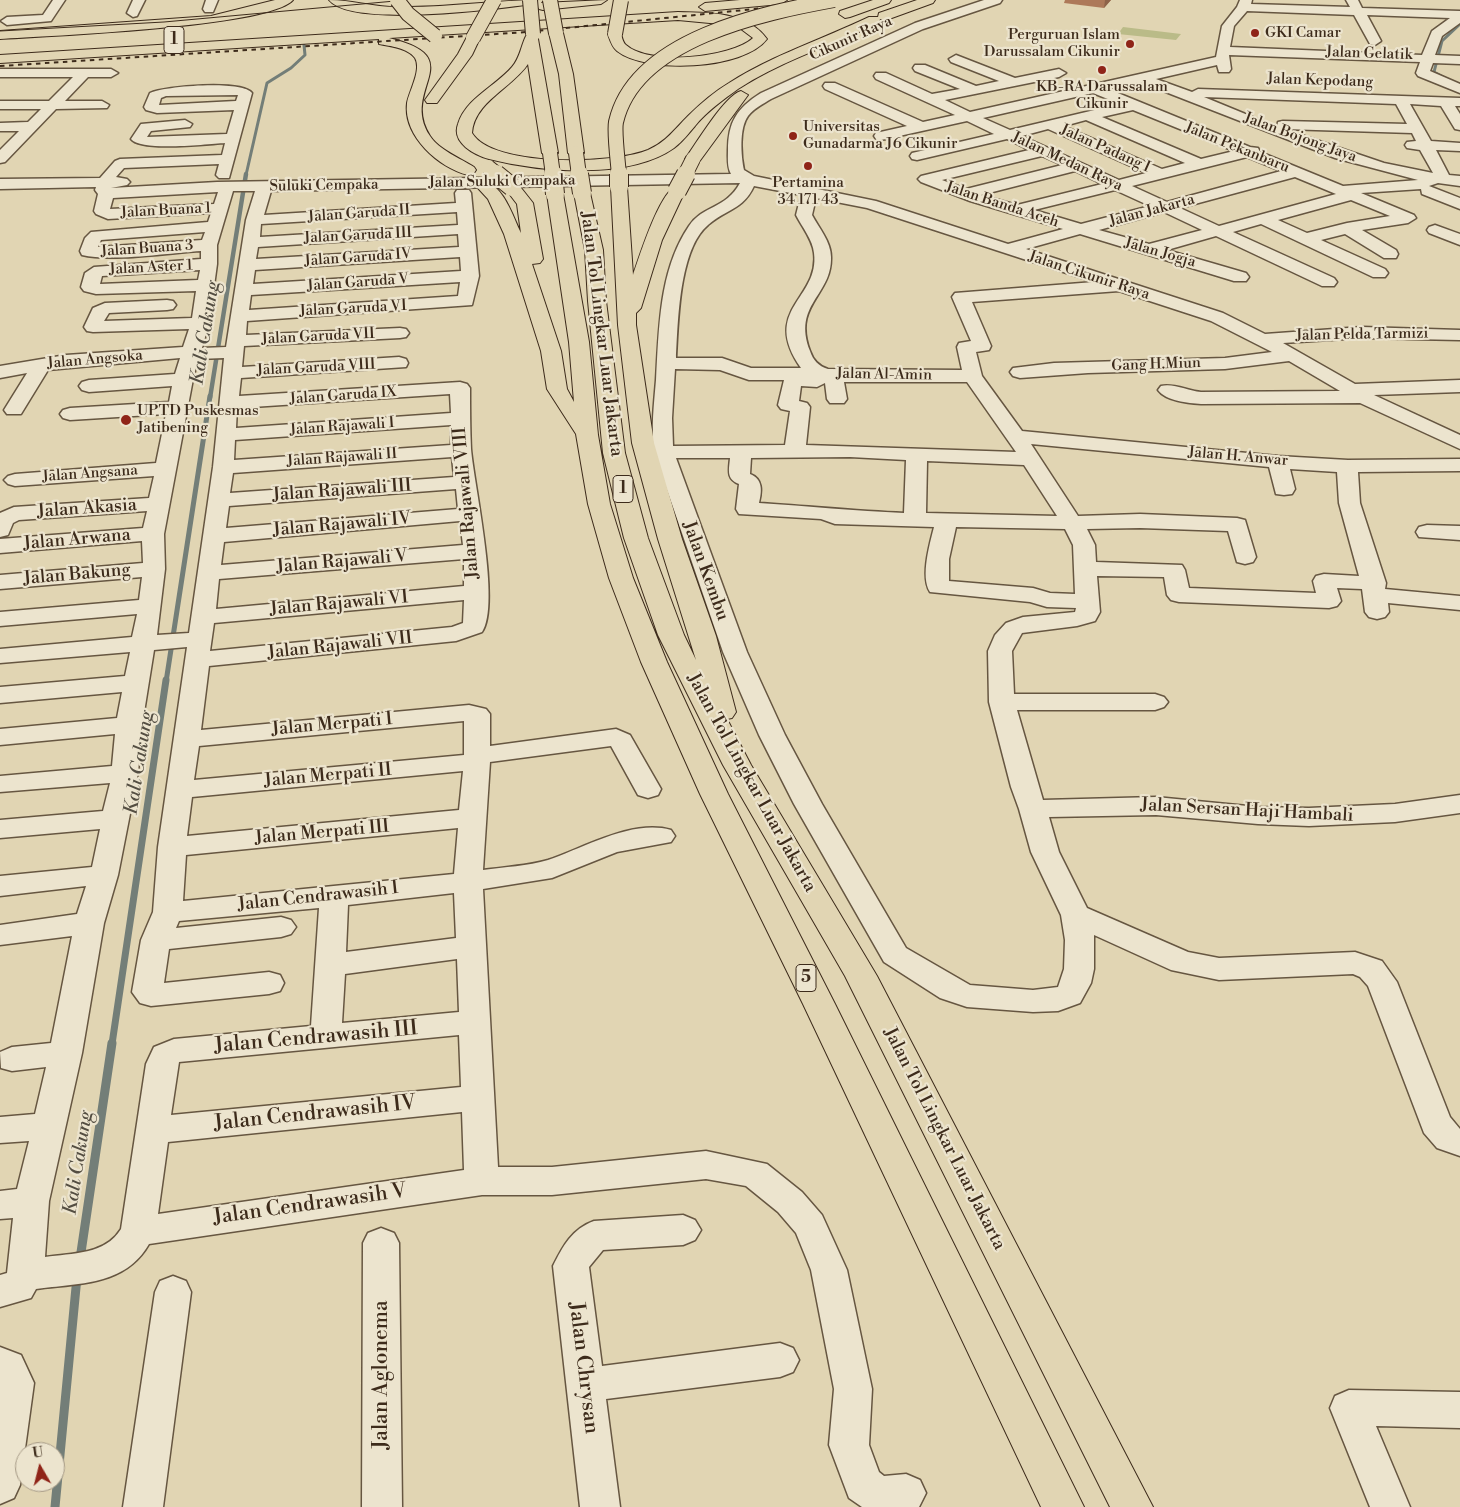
<!DOCTYPE html>
<html>
<head>
<meta charset="utf-8">
<style>
	body { margin:0 }
	#map { position:relative; width:1460px; height:1507px; overflow:hidden; background:#e1d5b3; font-family:"Libre Bodoni",serif }
	canvas { display:block }
	.north { position:absolute; left:15px; top:1442px; width:50px; height:50px; box-sizing:border-box; background:#ece4ce; border:1px solid #a69a86; border-radius:50%; rotate:352deg; font-size:14px; font-weight:700; line-height:20px; text-align:center; color:#3d2b1b }
	.north::after { content:''; display:block; margin:auto; width:18px; height:22px; background:#8f2418; clip-path:polygon(50% 0,100% 100%,50% 72%,0 100%) }
</style>
</head>
<body>
<div id="map">
<canvas width="1460" height="1507"></canvas>
<div class="north">U</div>
</div>
<script>
const context = document.querySelector('canvas').getContext('2d');
context.lineJoin = 'round';
function paint(path, color) { context.fillStyle = color; context.fill(path, 'evenodd'); }
function stroke(path, color, width, dash) { context.strokeStyle = color; context.lineWidth = width; context.lineCap = dash ? 'butt' : 'round'; context.setLineDash(dash || []); context.stroke(path); }
function drawText(font, color, halo, rows, align = 'center') {
  context.font = font + ' "Libre Bodoni",serif'; context.lineWidth = 4.5; context.setLineDash([]); context.textBaseline = 'middle'; context.strokeStyle = halo; context.fillStyle = color; for (const [text, x, y, turn = 0] of rows) {
    context.save(); context.translate(x, y); context.rotate((+turn || 0) * Math.PI / 180); context.textAlign = isNaN(turn) ? turn : align; if (halo) context.strokeText(text, 0, 0); context.fillText(text, 0, 0); context.restore();
  }
}
paint(new Path2D(`
	M1123,27L1181,34L1176,40L1118,34Z`), '#babb88');
stroke(new Path2D(`
	M1443,77L1434,72L1442,41L1460,24
	M246,175L267,83L291,68L305,55L304,45`), '#737e78', 3);
stroke(new Path2D(`
	M210,398L246,174`), '#737e78', 4.5);
stroke(new Path2D(`
	M166,682L210,396`), '#737e78', 5);
stroke(new Path2D(`
	M112,1044L166,680`), '#737e78', 7);
stroke(new Path2D(`
	M80,1259L112,1043
	M55,1507L77,1277`), '#737e78', 9);
const minor = new Path2D(`
	M53,0H65L51,21L7,25L1,21L7,17L43,15Z
	M133,0H145L137,16L133,17L127,13Z
	M206,0H218L213,12H205L203,9Z
	M984,0H1002L1000,3L923,29L771,99C763,104 754,108 748,116C739,128 741,156 744,170L754,176L876,201L1008,244L1063,229L970,201L921,182L918,179L921,176L1029,150L1007,139L917,160L912,159L910,156L912,153L994,134L967,121L881,140L876,139L874,136L876,133L907,126L825,89L823,86L825,83H835L923,122L955,115L876,79L874,76L876,73H886L932,94L960,89L915,71L913,68L915,65H925L976,86L999,81L951,62L949,59L956,55L1015,78L1059,69L1066,73L1059,77L945,100L970,112L1216,57L1222,26L1237,7L1240,0H1252L1251,4L1350,7L1346,0H1358L1362,8L1460,11V23L1442,36L1435,55L1460,56V64L1433,63L1430,71L1460,84V93L1418,76L1416,73L1420,62L1229,55L1231,69L1229,72H1219L1217,65L1156,79L1192,92L1198,89L1460,98V106H1455L1460,114V130L1455,129L1441,106L1410,104L1431,141L1460,143V151L1436,150L1449,175L1460,176V186L1438,183L1429,186L1460,198V209L1422,194L1421,189L1361,193L1414,215L1416,218L1408,223L1362,230L1396,250L1398,254L1396,258H1384L1345,234L1321,240L1385,269L1388,273L1385,277H1373L1261,224L1233,232L1334,278L1337,282L1334,286H1322L1216,236L1167,250L1246,273L1249,277L1246,281H1234L1080,234L1026,249L1223,313L1265,334L1362,327L1460,330V340L1362,338L1283,343L1355,384L1460,380V392L1374,395L1460,435V449L1360,403L1201,404C1188,403 1166,401 1158,390L1161,386C1174,383 1188,391 1201,392L1340,391L1289,361L1225,369L1088,373L1020,378L1013,376L1010,372L1013,368L1054,363L1225,358L1272,352L1211,321L1119,291L972,302L991,346L989,350L976,352L982,376L1022,431L1278,456L1348,460L1460,459V471L1358,472L1360,503L1386,583L1385,589L1460,596V610L1388,603L1389,612L1385,617L1377,619L1369,617L1365,612L1362,589L1337,588L1341,601L1337,606L1329,608L1179,602L1171,600L1167,595L1164,577L1097,576L1100,612L1095,621L1077,626L1022,633L1012,651L1014,694H1155L1164,697L1168,702L1164,707L1155,710H1017L1043,800L1156,797L1258,807L1309,808L1395,804L1460,795V813L1395,822L1309,826L1258,824L1156,815L1049,817L1059,852L1087,908L1188,952L1219,958L1355,952L1382,961L1397,982L1450,1117L1460,1129V1156L1437,1148L1424,1133L1368,986L1360,977L1353,974L1219,980L1171,970L1094,935V969L1091,983L1080,1003L1058,1011L1033,1012L967,1007L940,998L884,962L794,804L759,735L723,652L654,452C651,428 654,404 656,380C659,329 659,270 689,226C703,205 726,209 740,183L271,191L264,215L456,203L455,193L457,190H469L471,193L479,276L472,305L247,321L246,335L400,328L406,329L409,333L406,337L400,338L244,346L242,367L399,357L406,359L408,363L406,367L241,378L239,396L460,382L467,384L470,388C470,408 470,429 471,449C474,485 501,605 482,632L456,641L209,666L201,730L469,705L486,709L490,714V746L616,729L630,735L661,789L658,795L648,798L638,795L611,746L490,762L483,870C504,867 528,866 548,860C584,848 632,819 671,830L675,836L671,842L617,852L552,878L483,889L498,1167H552L706,1151L767,1164L802,1192L822,1215L847,1270L872,1389L869,1445L879,1472L884,1476L906,1474L920,1480L926,1493L919,1507H862L849,1498L829,1445L834,1389L811,1270L796,1233L778,1212L746,1186L706,1179L552,1195H482L149,1244C125,1286 79,1283 36,1289L31,1298L0,1307V1275L7,1273L13,1218L0,1219V1191L17,1189L29,1141L0,1143V1117L35,1114L46,1067L12,1071L1,1068L0,1052L12,1047L51,1043L72,936L0,945V925L77,914L86,886L0,896V876L92,867L100,829L0,838V820L103,811L110,783L0,792V776L112,766L115,734L0,745V729L117,718L122,692L0,703V687L125,676L130,652L0,663V649L132,637L137,614L0,626V612L139,600L142,577L0,589V575L143,563L142,541L0,553V539L143,528L147,511L19,520L13,523L8,535L0,537V513L14,507L149,498L154,476L15,486L8,484L4,480L8,476L15,474L156,463L166,414L70,420L63,418L60,414L63,410L70,408L169,402L172,386L89,392L82,390L79,386L82,382L89,380L175,374L180,358L48,370L21,414H7L4,410L27,373L0,378V366L66,355L183,347L189,329L93,332L87,331L84,327L93,308L105,303L167,300L173,301L176,305L173,309L167,310L109,313L104,321L192,318L196,291L96,294L84,291L81,287L85,273L94,267L201,259V251C169,253 111,262 82,255L80,251L85,238L91,232L208,222L211,213L108,219L96,214L94,211L98,194L95,190L96,187L0,189V179L100,178L115,161L120,159L222,155L225,143C207,144 141,152 131,139L141,124L185,120L192,124L190,127L151,131L147,137L227,134L234,110L157,113L146,110L144,107L150,93C165,86 242,80 252,93L229,178H219L216,175L219,164L124,168L116,177L127,179L130,182L127,185L111,188L217,182L731,174C727,167 728,158 728,150C728,122 737,108 761,93L915,23ZM1247,11L1354,15L1370,44L1375,45L1381,41L1367,15L1450,18L1432,31L1422,55L1230,47L1234,26ZM1140,82L1335,158L1418,180L1343,186L1260,152L1258,148L1250,147L1108,89ZM1093,93L1120,104L1010,130L983,118ZM238,95L236,101L159,105L161,98L166,96ZM1204,97L1396,104L1407,124L1283,121L1278,122L1277,127ZM1133,110L1234,151L1201,159L1102,117ZM1086,120L1185,163L1162,169L1064,126ZM1048,129L1146,173L1119,180L1022,136ZM1284,129L1412,133L1416,141L1407,142L1405,145L1407,148L1420,150L1433,173L1384,163ZM1042,156L1062,165L966,189L942,180ZM1247,157L1281,171L1167,202L1132,186ZM1075,171L1102,184L1017,205L981,195ZM1295,177L1336,194L1219,226L1180,208ZM754,186L801,195L796,215C802,227 813,240 814,253C820,299 760,309 801,368H751L722,358H676C678,322 679,249 708,225C726,209 743,210 754,186ZM1115,190L1150,206L1081,224L1034,210ZM233,191H255L246,220L226,347L202,348L209,323L217,264V245ZM218,192L214,204L110,209L113,198ZM816,198L867,208L1094,282L955,293L952,297L971,341L959,343L957,347L962,370L828,369C818,366 813,360 810,351C792,304 832,296 831,257C831,242 819,228 812,215ZM1351,200L1390,216L1347,223L1307,233L1278,220ZM457,212L458,225L260,237L261,224ZM1164,212L1202,230L1149,244L1099,230ZM205,232L202,240L98,247L101,240ZM458,234L459,247L256,259L258,247ZM460,257L461,271L253,284L255,270ZM200,270L198,280L100,284L102,276ZM460,282L458,296L249,310L251,295ZM224,358L213,467L189,633L157,635L165,569L164,534L193,379L198,359ZM675,369L720,370L749,380H784L778,405L781,409L790,411L785,445L673,446L672,418ZM844,382H967L1016,452L806,445L810,407L807,403L799,401L801,386L817,387L825,383L827,399L830,403H844L847,399ZM450,394L451,413L236,428L237,408ZM451,425V445L234,460L235,440ZM1031,444L1269,467L1276,494L1284,495L1292,494L1295,489L1290,469L1337,472L1339,503L1359,576L1324,574L1316,576L1313,581L1316,593L1189,588L1185,570L1182,565L1096,562L1095,545L1087,529L1140,528L1228,531L1237,562L1245,564L1253,562L1256,557L1245,520L1237,518L1140,514L1078,516ZM452,457L454,477L230,493L233,473ZM850,457L906,460L904,513C855,511 808,506 759,503C762,491 763,479 750,474L751,458ZM676,458H730C729,470 726,479 739,484L736,509L739,514L821,519L835,524L934,527C930,543 920,577 930,592L1030,602L1047,607L1076,608L1075,612L1023,617L1006,623L995,635L988,651L989,702L1011,787L1019,809L1031,852L1061,915L1065,940L1064,969L1058,987L1033,990L970,985L906,948L822,804L785,735L747,652ZM927,461L1024,465L1057,516L926,513ZM456,489L458,509L226,528L229,506ZM460,521L463,545L221,565L224,542ZM956,527L1065,529L1073,545L1075,594L1050,593L1033,588L949,581V559ZM464,559V586L216,609L219,579ZM464,600L463,623L452,627L210,651L214,623ZM187,647L158,847L153,912L141,940L132,992L140,1003L151,1006L269,994L280,991L284,983L280,975L269,972L164,983L169,949L281,937L291,934L296,927L291,920L281,917L176,928L179,921L319,908L311,1026L174,1039L154,1047L146,1064L121,1229C105,1255 72,1253 45,1257L49,1201L82,1053L104,923L118,875L138,773L142,725L154,650ZM464,721V755L194,780L199,746ZM463,771L459,810L187,836L192,797ZM458,828L454,874L183,901L186,855ZM454,893L456,938L346,952L348,905ZM457,959L459,1012L342,1023L345,974ZM459,1035L461,1087L171,1115L179,1062ZM462,1112L464,1170L158,1214L168,1142Z
	M0,69H111L118,73L111,77H88L65,101H102L109,105L107,108L56,109L5,162L0,163V150L19,131H0V123L28,122L41,109H0V101H49L73,77H0Z
	M1435,225L1460,234V245L1429,233L1427,230L1429,227Z
	M1427,525L1460,526V540L1419,537L1416,532L1419,527Z
	M683,1215L695,1220L701,1230L695,1240L683,1245L603,1250L589,1267L602,1366L780,1343L793,1348L799,1360L793,1372L780,1377L606,1399L620,1507H580L553,1266C563,1246 572,1229 594,1221Z
	M381,1228L394,1233L399,1243L402,1507H362L363,1243L368,1233Z
	M173,1276L186,1281L191,1292L163,1507H123L155,1292L160,1281Z
	M0,1347L21,1355L34,1383L20,1485L14,1498L0,1504Z
	M1349,1390L1460,1392V1428L1376,1426L1410,1507H1370L1330,1408L1335,1396Z`);
const highway = new Path2D(`
	M275,0H293C270,27 46,36 0,39V31L211,16Z
	M329,0C351,0 373,7 397,7C446,8 494,0 543,0L541,3L607,0L601,4L543,10L539,9L537,6L538,3C502,9 351,28 329,0Z
	M740,0H787L781,4L705,11L699,7L705,3Z
	M873,0H891L889,3L850,17L845,18L839,14L840,11Z
	M917,0H935L933,3L889,19H880L879,23L861,31C820,49 776,64 738,89C724,99 706,112 695,126C688,134 683,141 674,148C629,180 540,172 489,159C475,155 451,143 458,124C466,98 496,86 512,67C520,58 521,46 526,36L531,35L538,39L558,153L550,158L542,153L528,64C512,88 474,102 472,133C493,168 614,164 648,150C666,142 675,129 688,116C700,104 714,92 729,83C773,55 823,39 869,17H878L879,13Z
	M678,12C709,13 747,11 767,39C744,70 646,74 617,51C612,47 610,40 608,34L610,31H620C622,35 622,42 626,45C649,66 731,58 753,38L741,29L731,25L678,20L389,38C472,58 399,89 430,136C439,150 460,158 474,167L476,170L474,173L468,175C439,168 403,136 407,103C409,91 422,70 415,58C408,48 390,46 379,44V39L0,63V55Z
	M556,29L563,33L573,74L584,153L576,158L568,153L559,74L549,33Z
	M473,34L480,38L472,55L437,103H427L425,100L458,54L468,35Z
	M741,91L748,95L699,162H687L685,159C696,144 725,95 741,91Z
	M484,181C504,186 513,217 521,233L517,204L504,187L506,184H518L533,203L543,259L540,263L532,264L561,351L567,389L574,402L569,342L547,194L555,189L563,194L589,342L598,435L610,504L633,578L667,662L728,794L835,1004L1084,1507H1041L803,1004L700,794L641,662L609,578L588,504L576,434L547,389L541,351L504,234L488,199L476,186Z
	M619,182L627,187L633,275C639,258 660,190 677,186L685,191L662,240L641,308L636,313V325L654,443L682,539L716,636L736,712L732,718L727,719L751,765L877,976L1153,1507H1110L845,976L723,765L658,635L624,538L603,453L588,301L585,250L574,193L582,188L590,193L603,250L606,301L625,453L648,538L684,635L696,660L658,539L632,443L618,325L611,187Z`);
stroke(minor, '#665641', 3);
stroke(highway, '#3d2b1b', 2);
paint(minor, '#ece4ce');
paint(highway, '#e1d5b3');
stroke(new Path2D(`
	M0,31L164,22L406,0`), '#3d2b1b', 1);
stroke(new Path2D(`
	M0,66L527,32L843,0`), '#3d2b1b', 2, [4.5, 4.5]);
const highwayBridgeFar1 = new Path2D(`
	M397,0L408,14L435,36
	M530,0L533,34
	M550,0L556,33
	M615,34L621,0
	M473,38L494,0
	M550,153L553,175
	M576,153L579,175
	M488,167L498,175
	M619,175C618,162 614,132 616,122C635,39 763,13 834,0
	M685,175L693,159`);
const highwayBridge = new Path2D(`
	M496,174L512,187
	M553,174L555,194
	M579,174L582,193
	M619,174V187
	M677,191L686,174`);
stroke(highwayBridgeFar1, '#3d2b1b', 16, []);
stroke(highwayBridge, '#3d2b1b', 20, []);
stroke(highwayBridgeFar1, '#e1d5b3', 14);
stroke(highwayBridge, '#e1d5b3', 18);
paint(new Path2D(`
	M1065,0H1111L1104,8L1064,3Z`), '#ad7959');
paint(new Path2D(`
	M1105,0H1111L1104,8Z`), '#8d6349');
for (const [x, y, r, color] of [
	[1255,33,5,"#8f2418"],
	[1130,44,5,"#8f2418"],
	[1102,70,5,"#8f2418"],
	[793,136,5,"#8f2418"],
	[808,166,5,"#8f2418"],
	[126,420,6,"#8f2418"]
]) { const dot = new Path2D(); dot.arc(x, y, r, 0, 2 * Math.PI); context.fillStyle = color; context.fill(dot); stroke(dot, '#ece4ce', 2); }
drawText('15px', '#3d2b1b', '#ece4ce', [
	["GKI Camar",1265,33],
	["Perguruan Islam",1120,35,"right"],
	["Darussalam Cikunir",1120,52,"right"],
	["KB-RA Darussalam",1102,87,"center"],
	["Cikunir",1102,104,"center"],
	["Universitas",803,127],
	["Gunadarma J6 Cikunir",803,144],
	["Pertamina",808,183,"center"],
	["34 171 43",808,200,"center"],
	["UPTD Puskesmas",137,411],
	["Jatibening",137,428]
], 'left');
drawText('15px', '#3d2b1b', '#ece4ce', [
	["Cikunir Raya",851,39,-24],
	["Jalan Gelatik",1369,54,2],
	["Jalan Kepodang",1320,81,2],
	["Jalan Bojong Jaya",1300,138,20],
	["Jalan Pekanbaru",1237,148,22],
	["Jalan Padang I",1105,149,24],
	["Jalan Medan Raya",1067,162,25],
	["Jalan Suluki Cempaka",502,182,-1],
	["Suluki Cempaka",324,186,-1],
	["Jalan Banda Aceh",1002,205,18],
	["Jalan Buana 1",166,211,-3],
	["Jalan Jakarta",1152,211,-15],
	["Jalan Garuda II",359,214,-4],
	["Jalan Garuda III",358,236,-3],
	["Jalan Buana 3",147,249,-4],
	["Jalan Jogja",1160,253,16],
	["Jalan Garuda IV",358,258,-4],
	["Jalan Aster 1",151,268,-3],
	["Jalan Cikunir Raya",1089,276,18],
	["Jalan Garuda V",358,283,-4],
	["Jalan Garuda VI",353,309,-3],
	["Jalan Pelda Tarmizi",1362,335,-1],
	["Jalan Garuda VII",318,337,-3],
	["Jalan Angsoka",95,360,-5],
	["Gang H.Miun",1156,365,-2],
	["Jalan Garuda VIII",316,368,-3],
	["Jalan Al-Amin",884,375,1],
	["Jalan Garuda IX",343,396,-4],
	["Jalan Rajawali I",342,427,-4],
	["Jalan H. Anwar",1238,457,5],
	["Jalan Rajawali II",342,458,-4],
	["Jalan Angsana",90,474,-4]
]);
for (const [x, y, w] of [
	[174,40,20],
	[623,489,20],
	[806,978,20]
]) { const box = new Path2D(); box.roundRect(x - w / 2, y - 13.5, w, 27, 4); context.fillStyle = '#ece4ce'; context.fill(box); stroke(box, '#3d2b1b', 1); }
drawText('bold 16px', '#3d2b1b', null, [
	["1",174,40],
	["1",623,489],
	["5",806,978]
]);
drawText('18px', '#3d2b1b', '#ece4ce', [
	["Jalan Tol Lingkar Luar Jakarta",601,334,83],
	["Jalan Rajawali III",342,491,-4],
	["Jalan Rajawali VIII",467,503,-95],
	["Jalan Akasia",87,509,-4],
	["Jalan Rajawali IV",342,525,-5],
	["Jalan Arwana",77,540,-5],
	["Jalan Rajawali V",342,562,-5],
	["Jalan Kembu",705,571,70],
	["Jalan Bakung",77,575,-5],
	["Jalan Rajawali VI",339,604,-5],
	["Jalan Rajawali VII",340,646,-6],
	["Jalan Merpati I",332,725,-5],
	["Jalan Merpati II",328,776,-5],
	["Jalan Tol Lingkar Luar Jakarta",751,783,61],
	["Jalan Sersan Haji Hambali",1247,811,3],
	["Jalan Merpati III",322,833,-5],
	["Jalan Cendrawasih I",318,897,-6],
	["Jalan Tol Lingkar Luar Jakarta",944,1139,63]
]);
drawText('italic 19px', '#544e42', '#ece4ce', [
	["Kali Cakung",206,333,-81],
	["Kali Cakung",140,763,-81],
	["Kali Cakung",79,1163,-81]
]);
drawText('21px', '#3d2b1b', '#ece4ce', [
	["Jalan Cendrawasih III",316,1038,-5],
	["Jalan Cendrawasih IV",315,1114,-6],
	["Jalan Cendrawasih V",310,1205,-8],
	["Jalan Chrysan",583,1368,83],
	["Jalan Aglonema",382,1375,-90]
]);
</script>
</body>
</html>
